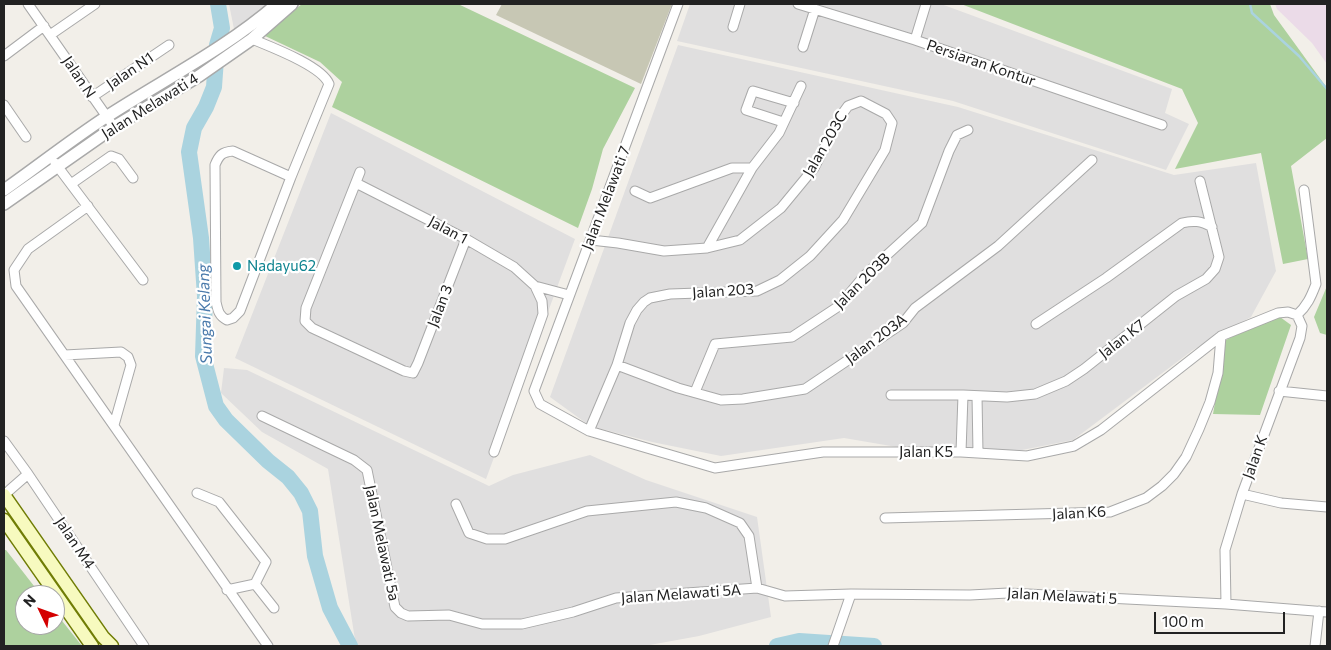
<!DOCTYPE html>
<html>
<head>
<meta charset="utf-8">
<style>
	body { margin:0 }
	#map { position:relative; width:1331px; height:650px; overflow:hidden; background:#f2efe9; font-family:Commissioner,sans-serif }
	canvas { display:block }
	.frame { position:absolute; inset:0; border:5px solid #222; pointer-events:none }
	.north { position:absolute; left:15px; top:585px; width:50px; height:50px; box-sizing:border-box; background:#fff; border:1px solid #a7a7a7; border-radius:50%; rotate:312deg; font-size:14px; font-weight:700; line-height:20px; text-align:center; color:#222 }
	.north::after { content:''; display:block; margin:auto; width:18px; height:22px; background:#d40000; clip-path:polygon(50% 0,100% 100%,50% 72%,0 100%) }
	.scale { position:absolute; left:1154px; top:612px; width:131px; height:22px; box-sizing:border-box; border:2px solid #222; border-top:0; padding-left:6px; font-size:15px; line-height:18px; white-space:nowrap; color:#222; -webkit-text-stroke:4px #fff; paint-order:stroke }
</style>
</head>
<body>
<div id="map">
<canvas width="1331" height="650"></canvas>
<div class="frame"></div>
<div class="north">N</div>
<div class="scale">100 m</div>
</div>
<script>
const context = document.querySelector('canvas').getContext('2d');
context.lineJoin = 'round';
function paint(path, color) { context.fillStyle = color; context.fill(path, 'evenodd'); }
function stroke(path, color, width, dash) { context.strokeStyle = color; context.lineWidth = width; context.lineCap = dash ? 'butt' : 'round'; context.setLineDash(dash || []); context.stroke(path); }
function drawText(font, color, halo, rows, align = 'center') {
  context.font = font + ' Commissioner,sans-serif'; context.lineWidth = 4.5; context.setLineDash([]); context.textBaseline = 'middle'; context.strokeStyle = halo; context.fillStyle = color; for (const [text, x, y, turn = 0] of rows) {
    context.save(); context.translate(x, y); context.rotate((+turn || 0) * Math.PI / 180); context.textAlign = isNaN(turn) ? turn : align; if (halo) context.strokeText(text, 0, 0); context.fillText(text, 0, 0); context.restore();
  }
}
paint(new Path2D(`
	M229,4H268L234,29Z
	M690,4H941L1172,89L1165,113L1189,124L1166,170L953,101L677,41Z
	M678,45L958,107L1174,175L1256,163L1276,271L1251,317L1193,350L1073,440L1017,451L938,454L844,438L721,456L652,442L590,426L550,397Z
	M331,113L575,239L486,479L235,358Z
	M224,368L247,370L489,486L513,475L590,455L646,480L757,517L771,617L699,636L644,646H356L328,469L262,432L221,393Z`), '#e0dfdf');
paint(new Path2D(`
	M1275,4H1327V64L1312,43L1277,9Z`), '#ebdbe8');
paint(new Path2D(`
	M502,4H672L641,84L496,15Z`), '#c7c7b4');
paint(new Path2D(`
	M302,4H458L635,88L603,149L592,189L578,228L332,107L342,82L320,62L263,35Z
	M961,4H1270L1274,15L1327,88V138L1291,166L1308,259L1283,264L1261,153L1175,169L1198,123L1182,89Z
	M1327,286V335L1320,333L1314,317Z
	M1280,317L1291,325L1260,415L1213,414L1226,340L1249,328Z
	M4,550H6L41,595H25V625H55V612L82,646H4Z`), '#add19e');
stroke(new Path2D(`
	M1250,4L1252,13L1299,56L1327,89`), '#aad3df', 2.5);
stroke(new Path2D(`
	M218,4L222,28L217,45L214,87L206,107L194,128L189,152L201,238L205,296L203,356L216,406L226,420L268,461L288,477L301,493L310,511L315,556L330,608L350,646
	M777,646L799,641L874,646`), '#aad3df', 16);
const minor = new Path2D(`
	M28,4L114,127
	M678,4L534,391L540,404L589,431L715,468L823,452H961L1027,456L1074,446L1101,430L1221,336L1278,313L1288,312L1297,315
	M798,4L915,40L1162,125
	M733,27L740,4
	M50,35L95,4
	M252,39C271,47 322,66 329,84L291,177L240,311L233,318L227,320C219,316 218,311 216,302L215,165C219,155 222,152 233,151L291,177
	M915,40L926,4
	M803,47L815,9
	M4,56L44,26
	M92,97L169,45
	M4,105L26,137
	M783,122L746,110L753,91L794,103
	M55,163L143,280
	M360,172L306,308L305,321L312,328L404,371L413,373L418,363L466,239
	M356,183L466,239L514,267L535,286L542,301L543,314L494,452
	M71,184L111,156L119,159L133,178
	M635,191L650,198L732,168H752
	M88,206L28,249L14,270L16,286L268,646
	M707,248L752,168L779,133L801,86
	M535,286L569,295
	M1297,315C1307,306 1311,297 1316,284L1304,190
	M1036,324L1106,278L1182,223C1194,220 1201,221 1212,227
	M65,355L121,352L128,357L131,365L114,425
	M617,365L678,388L721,400L743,399L805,389L903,323L915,308L998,246L1092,160
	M1279,391L1327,396
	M695,392L715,344L792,337L839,306L865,275L922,223L949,151L957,135L968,130
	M891,395H963L1007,397L1035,394L1066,381L1084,369L1176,296L1206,279L1215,269L1219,257L1200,181
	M977,396L978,453
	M262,416L354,460L367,470L395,607L401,613L408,616L449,615L482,624H522L573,612L616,598L757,588L785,596L851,594L970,595L1008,593L1226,604L1327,612
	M589,431L617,365L630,323L637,310L644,302L650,298L670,294L757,291L780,280L810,256L843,220L885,150L892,123L886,114L861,101L848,106L840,117L814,168L781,208L740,240L707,248L664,251L618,243L591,240
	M4,441L28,474L144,646
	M961,452L963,395
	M197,493L219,502L266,562L255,584L227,590
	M1242,494L1281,503L1327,507
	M4,495L28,474
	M456,504L469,533L487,539H505L587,511L676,502L706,508L740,523L749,536L757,588
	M885,518L1110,512L1146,498L1162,486L1174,474L1186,457L1199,429L1210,402L1218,373L1221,336
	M255,584L274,608
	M1226,604L1225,550L1242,494L1300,338L1302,326L1297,315
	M833,646L851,594
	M1315,646L1319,611`);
const tertiary = new Path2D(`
	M4,190C38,166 71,140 106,117C163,80 225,49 277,4
	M4,204L114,127L199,76L252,39L292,4`);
const secondary = new Path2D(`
	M4,495L103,637L112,646
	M4,520L92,646`);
stroke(minor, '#a9a9a9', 11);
stroke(tertiary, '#a9a9a9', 14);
stroke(secondary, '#707d05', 15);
stroke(minor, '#fff', 9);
stroke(tertiary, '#fff', 11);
stroke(secondary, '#f7fabf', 12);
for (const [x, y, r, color] of [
	[237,266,5,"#0f9aa8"]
]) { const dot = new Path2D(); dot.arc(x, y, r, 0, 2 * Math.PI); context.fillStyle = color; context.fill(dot); stroke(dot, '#fff', 2); }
drawText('15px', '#222', '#fff', [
	["Persiaran Kontur",981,63,19],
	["Jalan N1",130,71,-34],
	["Jalan N",79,77,56],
	["Jalan Melawati 4",150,106,-32],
	["Jalan 203C",825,144,-60],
	["Jalan Melawati 7",606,198,-69],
	["Jalan 1",448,230,28],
	["Jalan 203B",862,281,-45],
	["Jalan 203",723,291,-4],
	["Jalan 3",440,306,-69],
	["Jalan 203A",876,339,-37],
	["Jalan K7",1122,339,-38],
	["Jalan K5",926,452],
	["Jalan K",1255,457,-70],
	["Jalan K6",1079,513,-3],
	["Jalan M4",75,543,56],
	["Jalan Melawati 5a",382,543,78],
	["Jalan Melawati 5A",681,594,-4],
	["Jalan Melawati 5",1062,596,3]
]);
drawText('15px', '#0d838f', '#fff', [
	["Nadayu62",247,266]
], 'left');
drawText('italic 16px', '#4a7aab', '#fff', [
	["Sungai Kelang",205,314,-92]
]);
</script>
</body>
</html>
